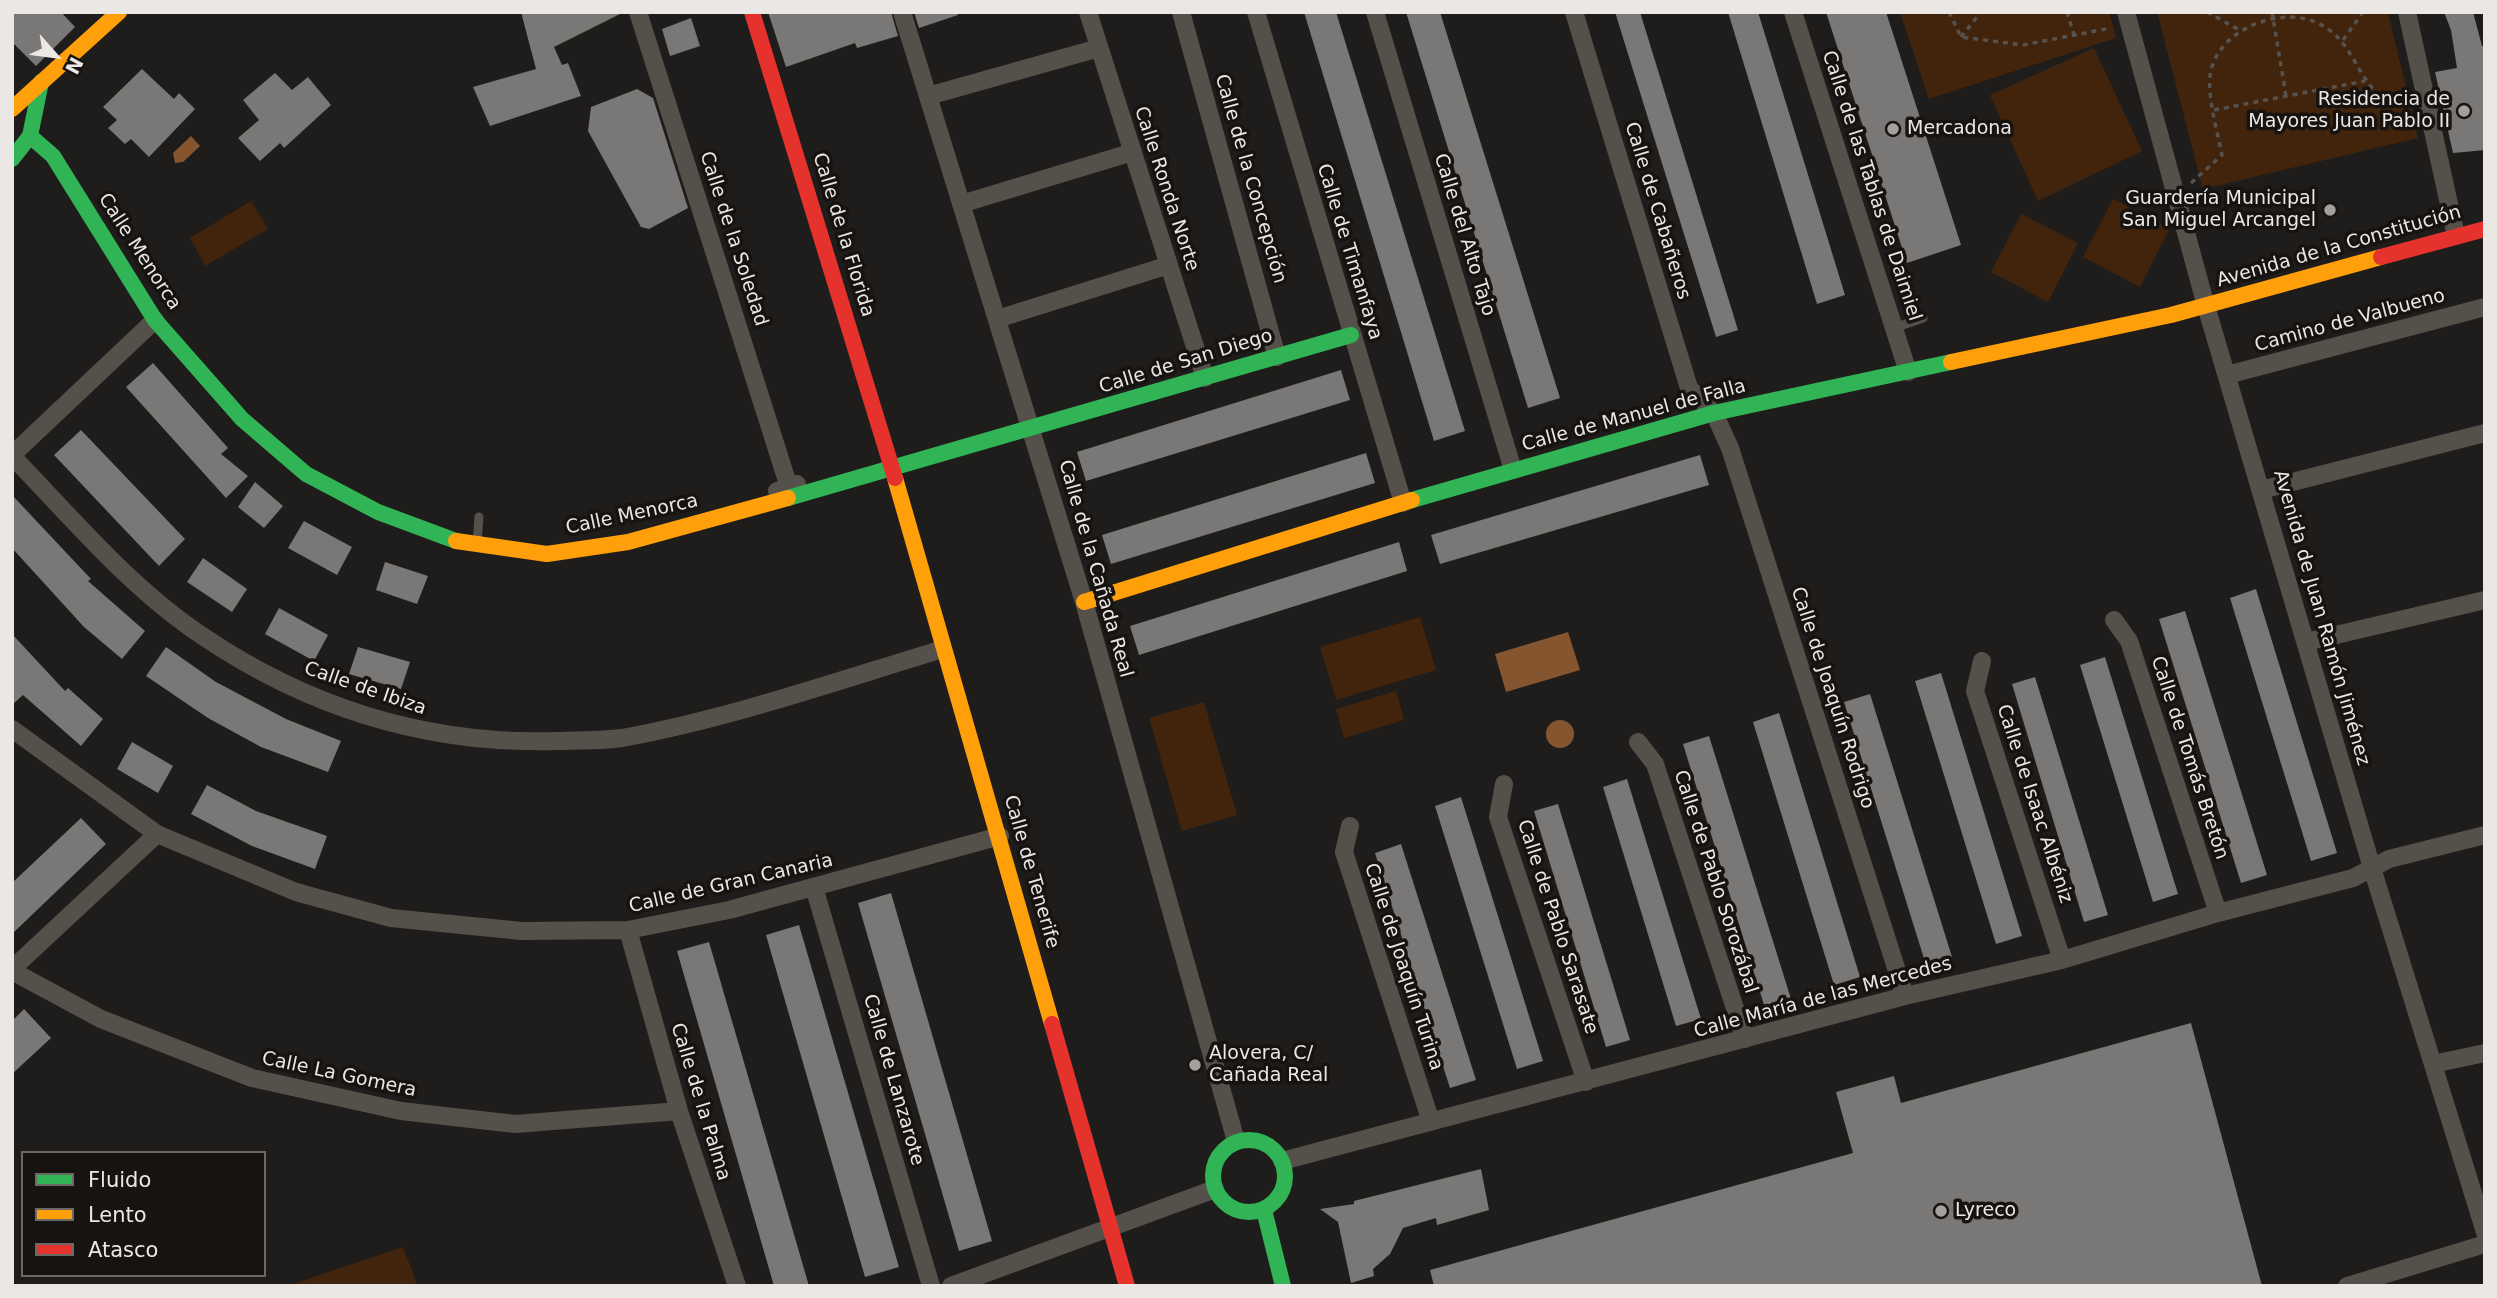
<!DOCTYPE html>
<html>
<head>
<meta charset="utf-8">
<style>
	body { margin:0 }
	#map { position:relative; width:2497px; height:1298px; overflow:hidden; background:#1f1d1b; font-family:"DejaVu Sans",sans-serif }
	canvas { display:block }
	.frame { position:absolute; inset:0; border:14px solid #eae7e5; pointer-events:none }
	.legend { position:absolute; left:21px; top:1151px; width:245px; height:126px; box-sizing:border-box; background:#171311; border:2px solid #6b6866; margin:0; padding:9px 12px; list-style:none; font-size:21px; color:#eae7e5 }
	.legend li { display:flex; align-items:center; gap:14px; height:35px }
	.legend b { width:35px; border:2px solid #6b6866 }
	.north { position:absolute; left:21px; top:21px; width:70px; height:70px; -webkit-text-stroke:5px #171311; paint-order:stroke; rotate:118deg; font-size:19px; font-weight:700; line-height:28px; text-align:center; color:#eae7e5 }
	.north::after { content:''; display:block; margin:auto; width:24px; height:32px; background:#eae7e5; clip-path:polygon(50% 0,100% 100%,50% 72%,0 100%) }
</style>
</head>
<body>
<div id="map">
<canvas width="2497" height="1298"></canvas>
<div class="frame"></div>
<ul class="legend">
<li><b style="height:9px;background:#30b455"></b>Fluido</li>
<li><b style="height:9px;background:#ff9f0a"></b>Lento</li>
<li><b style="height:9px;background:#e5322d"></b>Atasco</li>
</ul>
<div class="north">N</div>
</div>
<script>
const context = document.querySelector('canvas').getContext('2d');
context.lineJoin = 'round';
function paint(path, color) { context.fillStyle = color; context.fill(path, 'evenodd'); }
function stroke(path, color, width, dash) { context.strokeStyle = color; context.lineWidth = width; context.lineCap = dash ? 'butt' : 'round'; context.setLineDash(dash || []); context.stroke(path); }
function drawText(font, color, halo, rows, align = 'center') {
  context.font = font + ' "DejaVu Sans",sans-serif'; context.lineWidth = 7; context.setLineDash([]); context.textBaseline = 'middle'; context.strokeStyle = halo; context.fillStyle = color; for (const [text, x, y, turn = 0] of rows) {
    context.save(); context.translate(x, y); context.rotate((+turn || 0) * Math.PI / 180); context.textAlign = isNaN(turn) ? turn : align; if (halo) context.strokeText(text, 0, 0); context.fillText(text, 0, 0); context.restore();
  }
}
paint(new Path2D(`
	M1900,12H2109L2116,38L1929,99Z
	M2157,12H2388L2418,138L2203,189Z
	M2094,48L2142,151L2038,201L1990,95Z
	M2113,199L2170,228L2140,287L2083,257Z
	M251,201L268,229L205,266L190,238Z
	M2021,214L2078,243L2048,302L1991,272Z
	M1420,617L1436,670L1336,700L1320,647Z
	M1396,691L1404,720L1344,738L1336,709Z
	M1204,702L1237,815L1182,831L1149,718Z
	M403,1247L418,1286H287Z`), '#41240b');
paint(new Path2D(`
	M191,136L200,146L183,162L175,163L173,153Z
	M1568,632L1580,670L1506,692L1495,654Z
	M1546 734a14 14 0 1 1 28 0a14 14 0 1 1-28 0Z`), '#855530');
paint(new Path2D(`
	M12,12H61L75,27L36,66L12,42Z
	M521,12H624L554,47L562,65L568,63L581,96L490,126L473,87L536,69Z
	M768,12H891L898,36L857,48L855,43L786,67Z
	M914,12H957L958,15L919,28Z
	M1304,12H1336L1465,431L1434,441Z
	M1406,12H1440L1560,398L1528,408Z
	M1615,12H1640L1738,330L1716,337Z
	M1728,12H1758L1845,295L1817,304Z
	M1826,12H1886L1961,245L1907,263Z
	M2444,12H2473L2482,46H2485V150L2453,153L2435,72L2457,68L2451,30Z
	M691,18L700,46L670,56L662,29Z
	M142,69L174,99L179,93L195,109L149,157L131,139L125,144L108,128L117,120L103,107Z
	M275,73L292,90L308,77L331,105L284,148L280,143L260,161L238,138L259,120L243,100Z
	M637,89L653,98L688,208L649,229L641,227L588,131L591,107Z
	M153,363L228,448L221,454L248,476L226,498L126,387Z
	M1341,370L1350,400L1086,481L1077,452Z
	M81,430L185,539L159,566L54,455Z
	M1366,453L1375,483L1111,564L1102,535Z
	M1700,455L1709,485L1440,564L1431,535Z
	M255,482L283,506L264,528L238,507Z
	M12,495L91,579L88,581L145,631L122,659L84,627L12,548Z
	M304,521L352,547L337,575L288,548Z
	M1399,542L1407,571L1139,655L1130,626Z
	M203,558L247,589L232,612L187,582Z
	M385,562L428,576L417,604L376,590Z
	M2256,589L2337,853L2311,861L2230,598Z
	M279,608L328,635L314,661L265,634Z
	M2185,611L2267,875L2241,883L2159,619Z
	M12,634L65,691L68,688L103,719L81,746L23,695L12,705Z
	M166,647L216,682L286,719L341,741L328,772L261,747L208,718L146,676Z
	M358,647L410,662L401,689L349,674Z
	M2105,657L2178,894L2153,902L2080,665Z
	M1941,673L2022,936L1996,944L1915,681Z
	M2035,677L2108,915L2084,922L2012,684Z
	M1870,694L1952,957L1926,965L1844,702Z
	M1779,713L1860,977L1834,985L1753,722Z
	M1709,736L1791,999L1765,1008L1683,744Z
	M132,742L173,766L158,793L117,769Z
	M1627,779L1701,1019L1676,1026L1603,787Z
	M207,785L256,811L327,836L315,869L252,846L191,814Z
	M1461,797L1543,1061L1517,1069L1435,806Z
	M1558,804L1630,1040L1606,1047L1534,811Z
	M81,818L106,844L12,934V883Z
	M1401,844L1476,1080L1450,1088L1375,853Z
	M891,893L992,1241L959,1251L858,903Z
	M799,925L899,1267L865,1277L766,935Z
	M709,942L809,1286H774L677,951Z
	M24,1009L51,1038L12,1074V1021Z
	M2191,1023L2262,1286H1434L1430,1270L1853,1153L1836,1092L1894,1076L1901,1103Z
	M1481,1169L1489,1210L1437,1225L1436,1218L1403,1228L1390,1254L1373,1269L1374,1276L1351,1283L1338,1222L1320,1209L1354,1204V1201Z`), '#7a7876');
stroke(new Path2D(`
	M1949,12L1961,37L2023,45L2111,28
	M2067,12L2074,35
	M2207,12L2241,31
	M2272,12L2286,96
	M1961,37L1981,12
	M2343,40L2363,12
	M2214,110L2365,81
	M2191,183L2222,155C2217,130 2208,101 2210,76C2215,34 2269,10 2306,19C2365,34 2353,106 2407,101`), '#57524e', 3.5, [5, 5]);
stroke(new Path2D(`
	M1894,328L1923,318
	M477,543L479,517`), '#56504a', 9);
stroke(new Path2D(`
	M638,12L788,484H797L777,491
	M902,12L1084,602L1236,1141
	M1088,12L1205,378
	M1181,12L1277,357
	M1256,12L1403,503
	M1375,12L1513,470
	M1574,12L1689,388L1714,413L1730,448L1905,996
	M1793,12L1908,372
	M2126,12L2206,306L2372,868L2485,1232
	M2407,12L2456,236
	M928,96L1099,48
	M961,204L1133,152
	M997,319L1169,265
	M2227,375L2485,307
	M12,455L155,320
	M12,456C73,519 131,589 204,637C311,709 430,745 558,741C579,740 601,741 622,738C731,718 837,681 943,649
	M2261,490L2485,433
	M2114,620L2129,641L2218,913
	M2306,642L2485,600
	M1982,661L1975,691L2062,960
	M12,729L157,834L296,892L391,918L522,931L628,930L729,910L1000,836
	M1638,742L1655,764L1745,1039
	M1504,784L1498,817L1586,1082
	M1350,826L1344,852L1431,1122
	M814,887L931,1286
	M628,930L679,1111L737,1286
	M12,969L157,834
	M12,971L101,1019L252,1078L401,1111L515,1124L679,1111
	M2433,1064L2485,1053
	M1282,1161L1905,996L2062,960L2218,913L2353,878L2389,859L2485,835
	M951,1286L1215,1189
	M2347,1286L2485,1244`), '#56504a', 18);
stroke(new Path2D(`
	M30,136L53,156L155,320L242,419L306,474L378,512L456,541
	M12,159L30,136L41,82
	M788,498L1351,335
	M1412,500L1714,413L1951,362
	M1213 1176a36 36 0 1 1 72 0a36 36 0 1 1-72 0Z
	M1264,1210L1283,1286`), '#30b455', 16);
stroke(new Path2D(`
	M12,109L119,12
	M1951,362L2171,315L2381,257
	M895,478L1052,1024
	M456,541L547,554L628,542L788,498
	M1084,602L1412,500`), '#ff9f0a', 16);
stroke(new Path2D(`
	M752,12L895,478
	M2381,257L2485,229
	M1052,1024L1127,1286`), '#e5322d', 16);
for (const [x, y, r, color] of [
	[2464,111,7,"#a3a09e"],
	[1893,129,7,"#a3a09e"],
	[2330,210,7,"#a3a09e"],
	[1195,1065,7,"#a3a09e"],
	[1941,1211,7,"#a3a09e"]
]) { const dot = new Path2D(); dot.arc(x, y, r, 0, 2 * Math.PI); context.fillStyle = color; context.fill(dot); stroke(dot, '#171311', 2.5); }
drawText('19px', '#eae7e5', '#171311', [
	["Residencia de",2450,100,"right"],
	["Mayores Juan Pablo II",2450,122,"right"],
	["Mercadona",1907,129],
	["Guardería Municipal",2316,199,"right"],
	["San Miguel Arcangel",2316,221,"right"],
	["Alovera, C/",1209,1054],
	["Cañada Real",1209,1076],
	["Lyreco",1955,1211]
], 'left');
drawText('19px', '#eae7e5', '#171311', [
	["Calle de la Concepción",1250,179,74],
	["Calle de las Tablas de Daimiel",1871,186,72],
	["Calle Ronda Norte",1166,189,72],
	["Calle de Cabañeros",1657,211,73],
	["Calle de la Florida",843,235,73],
	["Calle del Alto Tajo",1464,235,73],
	["Calle de la Soledad",733,239,72],
	["Avenida de la Constitución",2339,247,-16],
	["Calle Menorca",139,252,57],
	["Calle de Timanfaya",1349,252,73],
	["Camino de Valbueno",2350,321,-15],
	["Calle de San Diego",1186,362,-17],
	["Calle de Manuel de Falla",1634,416,-15],
	["Calle Menorca",632,515,-12],
	["Calle de la Cañada Real",1095,569,74],
	["Avenida de Juan Ramón Jiménez",2321,618,74],
	["Calle de Ibiza",365,689,19],
	["Calle de Joaquín Rodrigo",1832,698,72],
	["Calle de Tomás Bretón",2189,758,72],
	["Calle de Isaac Albéniz",2034,804,72],
	["Calle de Tenerife",1031,872,74],
	["Calle de Pablo Sorozábal",1715,882,72],
	["Calle de Gran Canaria",731,884,-13],
	["Calle de Pablo Sarasate",1557,927,72],
	["Calle de Joaquín Turina",1403,967,72],
	["Calle María de las Mercedes",1823,998,-15],
	["Calle La Gomera",339,1075,12],
	["Calle de Lanzarote",893,1080,74],
	["Calle de la Palma",700,1102,73]
]);
</script>
</body>
</html>
